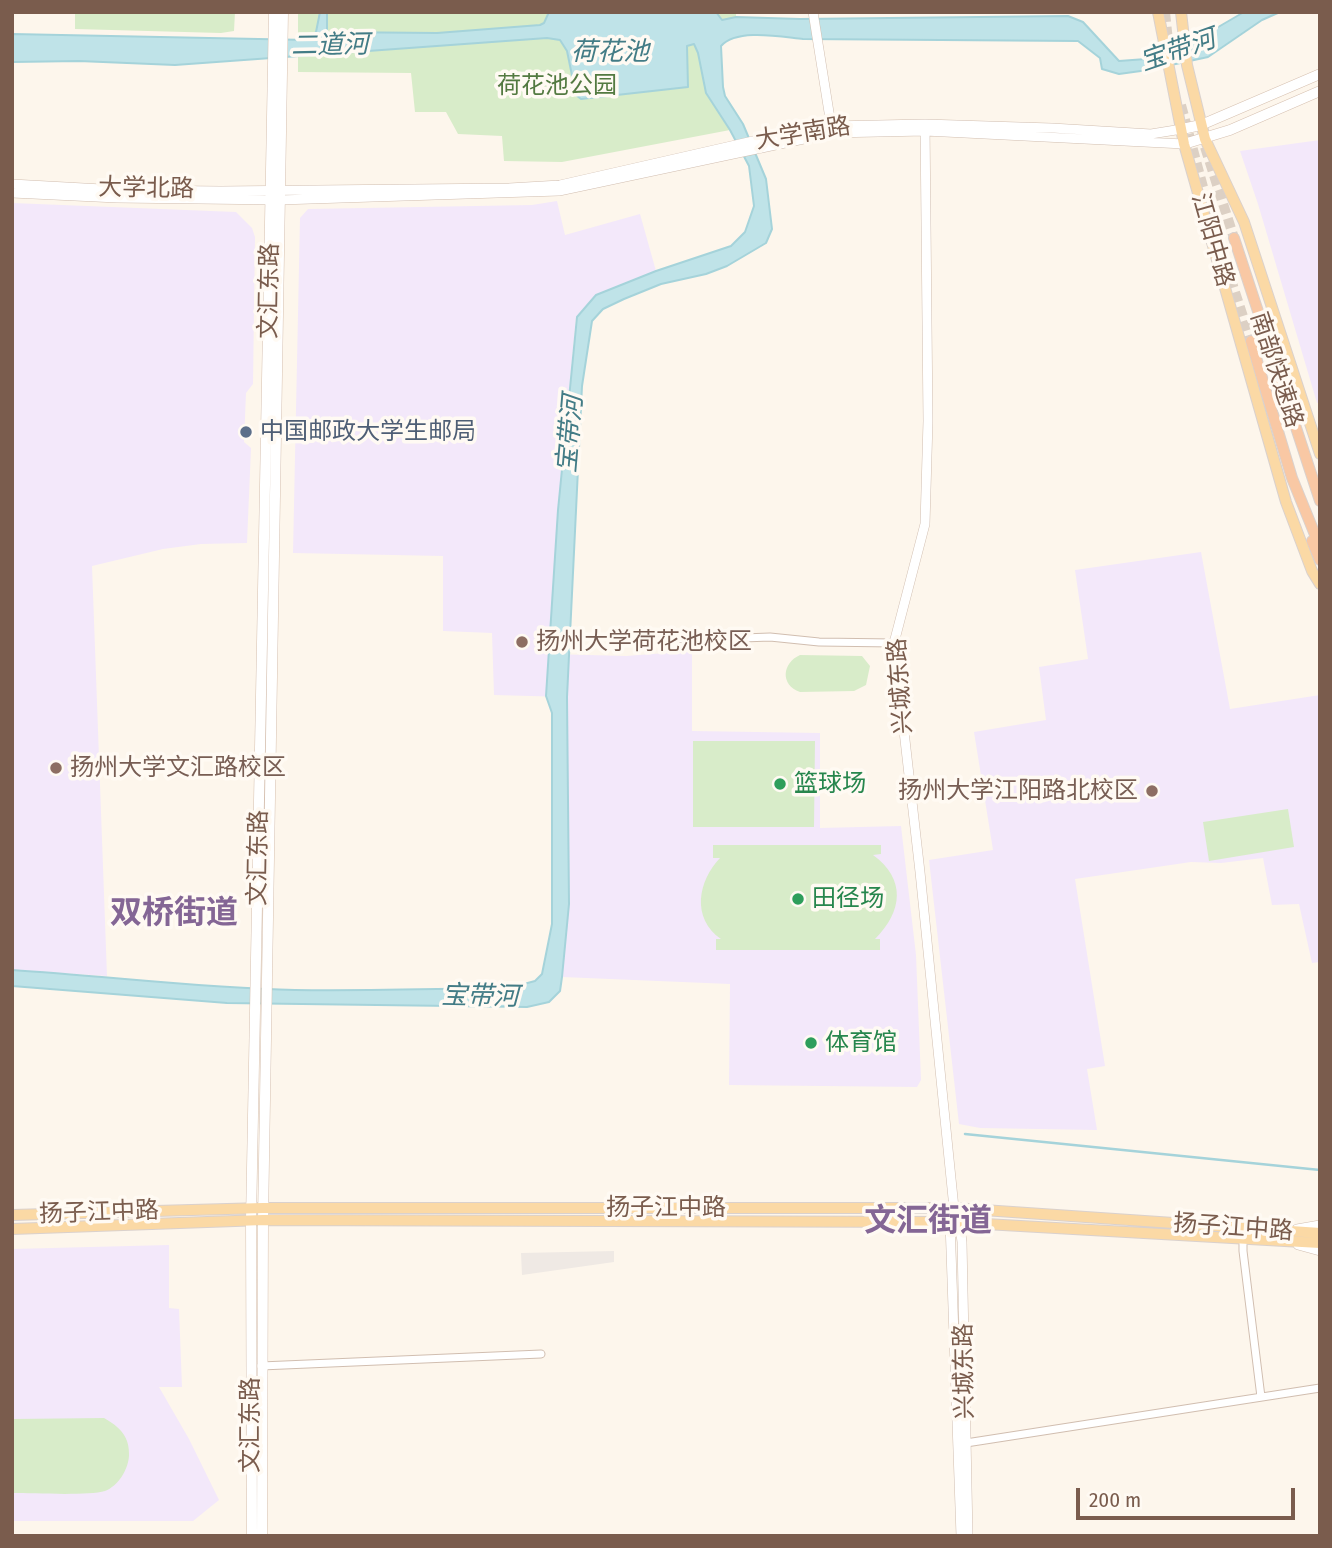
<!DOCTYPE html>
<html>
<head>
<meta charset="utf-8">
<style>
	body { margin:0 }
	#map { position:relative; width:1332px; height:1548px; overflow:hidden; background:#fdf6ec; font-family:"Fira Sans Condensed",sans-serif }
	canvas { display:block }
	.frame { position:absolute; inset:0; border:14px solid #7a5c4d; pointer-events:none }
	.scale { position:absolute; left:1076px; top:1488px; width:219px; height:32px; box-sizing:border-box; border:4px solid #7a5c4d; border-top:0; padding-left:9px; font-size:21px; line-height:24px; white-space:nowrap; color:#7a5c4d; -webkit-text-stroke:5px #fffaf3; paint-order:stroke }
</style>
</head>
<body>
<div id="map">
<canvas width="1332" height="1548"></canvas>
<div class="frame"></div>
<div class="scale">200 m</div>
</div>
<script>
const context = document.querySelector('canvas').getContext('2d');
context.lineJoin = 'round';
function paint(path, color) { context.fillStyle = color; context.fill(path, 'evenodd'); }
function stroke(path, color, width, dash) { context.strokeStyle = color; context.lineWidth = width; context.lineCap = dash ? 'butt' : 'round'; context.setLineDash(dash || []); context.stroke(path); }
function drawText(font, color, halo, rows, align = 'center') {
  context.font = font + ' "Fira Sans Condensed","Noto Sans SC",sans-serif'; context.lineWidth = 7; context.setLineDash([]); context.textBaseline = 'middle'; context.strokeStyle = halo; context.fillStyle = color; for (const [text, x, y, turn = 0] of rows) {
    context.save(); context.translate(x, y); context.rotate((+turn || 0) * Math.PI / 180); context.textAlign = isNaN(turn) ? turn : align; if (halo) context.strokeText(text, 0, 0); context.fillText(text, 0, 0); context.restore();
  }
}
paint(new Path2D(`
	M614,1251V1262L522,1275L521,1253Z`), '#efe9e4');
paint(new Path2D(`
	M1320,140V402L1317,403L1258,204L1240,151Z
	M557,201L565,235L640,214L656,271L596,295L576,317L558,510L550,654L626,656L692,651V731L820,733V828L901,826L916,955L921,1080L917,1087L729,1085L730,984L562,977L569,904L567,697L494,695L492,633L443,631V556L293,553L300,218L308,209L532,205Z
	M12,203L236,212L252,228L255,237L253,384L246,393L244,442L251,448L247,543L201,544L163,549L92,566L107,976L12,970Z
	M1201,552L1230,709L1320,695V962L1312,963L1299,904L1272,905L1263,858L1221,863L1191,862L1075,879L1105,1066L1087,1069L1097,1130L980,1128L959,1124L929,860L993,850L974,732L1046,720L1039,667L1088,659L1075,570Z
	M169,1245V1308L179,1309L182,1387H159L189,1439L219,1500L193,1521H12V1249Z`), '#f3e8fa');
paint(new Path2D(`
	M75,12H235L234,31L221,33L75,29Z
	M298,12H736V17L698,53L706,93L730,130L562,162L504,161L502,136L458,134L446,112H415L411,73L298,72Z
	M800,655L862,656L870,666L866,685L854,691L800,692C780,685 782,663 800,655Z
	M693,741H815L814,827H693Z
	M1288,809L1294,847L1209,861L1203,822Z
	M713,845H881V854L873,855C906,879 903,911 875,939H880V950H716V939H721C691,918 698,881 720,858H713Z
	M104,1418C120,1427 130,1437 129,1456C128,1470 118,1486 105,1491C88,1496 33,1493 12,1493V1419Z`), '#d8ecc9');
const water = new Path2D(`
	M320,12H327V32L437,33L540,25L544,23L549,12H716L722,20L736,17L800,19L1068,16L1083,22L1119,61L1146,59L1196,40L1244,12H1280L1262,20L1208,57L1148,70L1119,74L1102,69L1100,58L1078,41L803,39C782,37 737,28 721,46L723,87L725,96L743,124L766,179L772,229L766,243L727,266L706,274L661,284L624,299L603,309L592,321L582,386L567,697L569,904L562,977L560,991L549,1002L527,1007L227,1003L12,986V970C107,976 200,988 295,990C366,991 438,989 509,988L535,981L542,974L552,924V713L546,696L558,510L577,317L596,295L656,271L731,246L745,232L754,206L749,166L730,130L706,93L698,53L694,44L687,46L688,87L581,99L576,95L567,51L560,40L547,38L175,65L79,61L12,62V34L308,40L316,32Z`);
paint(water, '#bfe3e8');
stroke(water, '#a5d3da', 2);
stroke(new Path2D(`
	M965,1134L1320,1170`), '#a5d3da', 2.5);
stroke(new Path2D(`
	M1165,12L1168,41
	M1181,105L1214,228L1251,341
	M1205,147L1234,238`), '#dcd0c4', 10, [10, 5]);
const minor = new Path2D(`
	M647,641L709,637L716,639L770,637L819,642L894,643
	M1243,1228V1251L1261,1397
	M261,1366L541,1354
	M966,1443L1320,1388`);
const tertiary = new Path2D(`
	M813,12L832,131
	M925,124L928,421L925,524L894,643L920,872L954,1208L950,1222L961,1536
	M12,184L120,190L221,191L509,188L560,185L753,141L831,126L925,124L1052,128L1151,134L1182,129
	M12,193L117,198L280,200L559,191L832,133L925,131L1184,144
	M959,1219L962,1242L968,1536
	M1297,1229L1320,1225
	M1298,1245L1320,1251`);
const secondary = new Path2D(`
	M1182,129L1201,125L1320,74
	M1184,144L1230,130L1320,91
	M252,1536L251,1220L274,12
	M262,1536L263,1220L283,12`);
const primary = new Path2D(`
	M1158,12L1184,144L1286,502L1312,571L1320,584
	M1181,12L1187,65L1205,139L1244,222L1320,454
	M12,1215L263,1208H954L1320,1233
	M12,1229L263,1220L950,1222L1320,1243`);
const trunk = new Path2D(`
	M1234,238L1320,501
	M1251,341L1292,478L1320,547
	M1312,541L1320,560`);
stroke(minor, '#d1beb0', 9);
stroke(tertiary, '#d1beb0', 10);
stroke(secondary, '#d6c0b0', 11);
stroke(primary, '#dad1cd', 12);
stroke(trunk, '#dad1cd', 12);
stroke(minor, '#fff', 7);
stroke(tertiary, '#fff', 9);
stroke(secondary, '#fff', 10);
stroke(primary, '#fbd9a5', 10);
stroke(trunk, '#f9c8a4', 10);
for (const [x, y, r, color] of [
	[246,432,7,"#5c6f8a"],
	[522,642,7,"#8d6e63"],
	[56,768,7,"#8d6e63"],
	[780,784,7,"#2e9e5b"],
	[1152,791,7,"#8d6e63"],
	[798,899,7,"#2e9e5b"],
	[811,1043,7,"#2e9e5b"]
]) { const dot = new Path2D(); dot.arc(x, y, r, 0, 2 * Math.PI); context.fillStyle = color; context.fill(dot); stroke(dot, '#fffaf3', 2.5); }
drawText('24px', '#537a41', '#fffaf3', [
	["荷花池公园",557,86]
]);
drawText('24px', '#7a5c4d', '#fffaf3', [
	["大学南路",803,134,-9],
	["大学北路",146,189,1],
	["江阳中路",1212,240,74],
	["文汇东路",270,291,-89],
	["南部快速路",1276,370,72],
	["兴城东路",901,686,-94],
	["文汇东路",259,858,-89],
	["扬子江中路",666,1208],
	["扬子江中路",99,1213,-2],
	["扬子江中路",1233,1228,4],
	["兴城东路",965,1371,-91],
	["文汇东路",251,1425,-90]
]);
drawText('24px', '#4e5e75', '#fffaf3', [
	["中国邮政大学生邮局",260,432]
], 'left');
drawText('24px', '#785e54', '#fffaf3', [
	["扬州大学荷花池校区",536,642],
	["扬州大学文汇路校区",70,768],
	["扬州大学江阳路北校区",1138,791,"right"]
], 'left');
drawText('24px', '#27864d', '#fffaf3', [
	["篮球场",794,784],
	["田径场",812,899],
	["体育馆",825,1043]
], 'left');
drawText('italic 26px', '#437c86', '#fffaf3', [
	["二道河",330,46,-1],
	["宝带河",1178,51,-19],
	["荷花池",610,53],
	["宝带河",571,434,-85],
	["宝带河",480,997,1]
]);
drawText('bold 32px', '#846695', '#fffaf3', [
	["双桥街道",174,914],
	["文汇街道",928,1222]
]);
</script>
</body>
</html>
